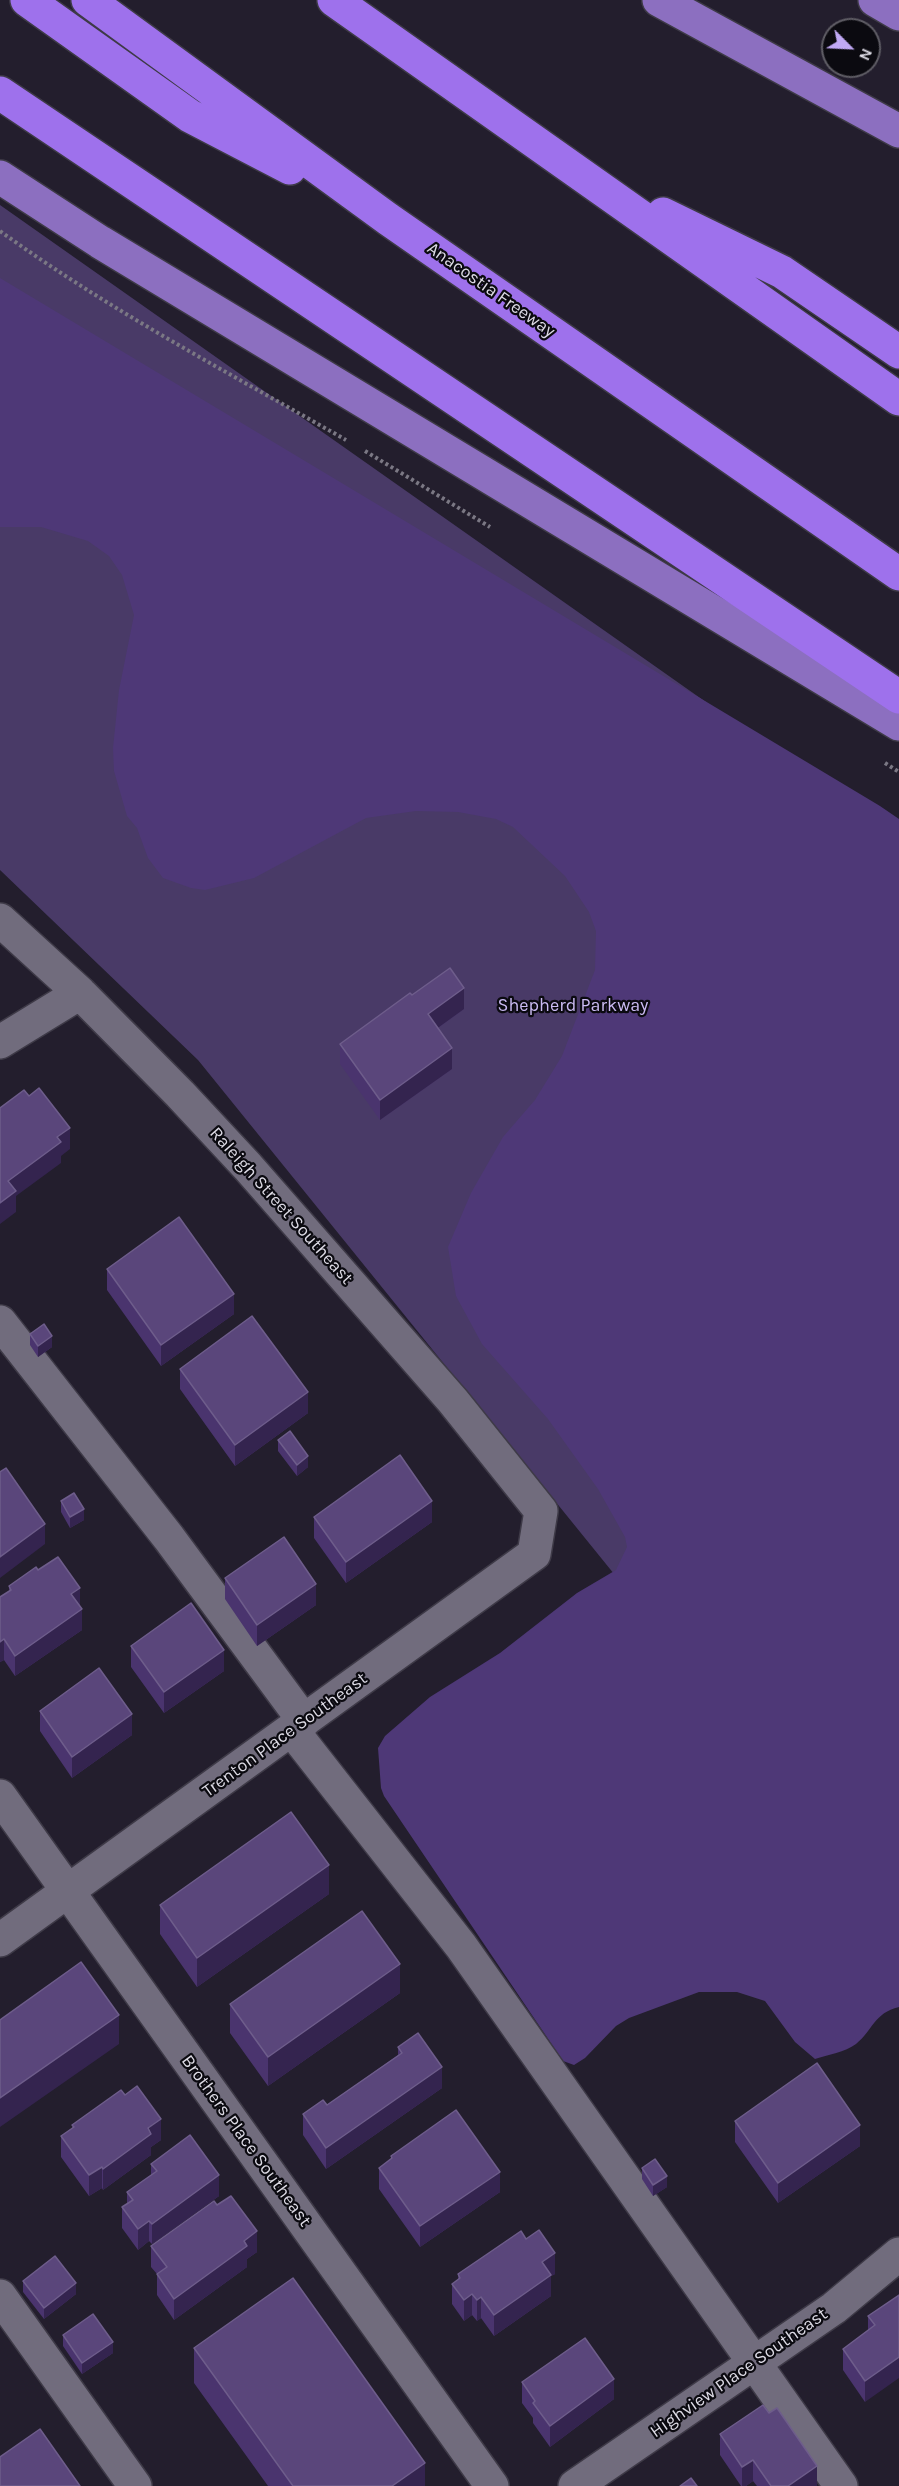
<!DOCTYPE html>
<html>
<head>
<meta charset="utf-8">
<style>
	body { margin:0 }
	#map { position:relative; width:899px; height:2486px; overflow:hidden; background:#231e2d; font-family:Karla,sans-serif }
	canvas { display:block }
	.north { position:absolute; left:821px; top:18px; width:60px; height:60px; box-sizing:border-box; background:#0b0a10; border:2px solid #5f5d65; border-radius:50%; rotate:114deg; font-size:16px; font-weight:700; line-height:24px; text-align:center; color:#dcdae4 }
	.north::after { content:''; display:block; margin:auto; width:21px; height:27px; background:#c0a8f4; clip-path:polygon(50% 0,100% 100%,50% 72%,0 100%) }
</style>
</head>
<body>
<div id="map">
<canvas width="899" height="2486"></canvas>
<div class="north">N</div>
</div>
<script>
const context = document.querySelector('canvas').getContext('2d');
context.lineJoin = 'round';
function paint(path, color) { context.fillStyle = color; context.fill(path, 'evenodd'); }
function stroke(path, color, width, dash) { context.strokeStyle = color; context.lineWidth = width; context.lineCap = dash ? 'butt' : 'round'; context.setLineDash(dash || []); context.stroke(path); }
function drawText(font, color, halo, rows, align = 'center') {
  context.font = font + ' Karla,sans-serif'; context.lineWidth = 4.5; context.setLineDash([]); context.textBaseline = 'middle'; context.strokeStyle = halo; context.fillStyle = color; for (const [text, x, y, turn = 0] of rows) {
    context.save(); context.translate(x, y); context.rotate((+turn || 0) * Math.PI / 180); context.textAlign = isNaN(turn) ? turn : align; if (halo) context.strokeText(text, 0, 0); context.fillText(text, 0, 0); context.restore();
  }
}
paint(new Path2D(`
	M0,205L899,838V1926L198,1060L0,870Z`), '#493a67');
paint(new Path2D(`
	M0,278L880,806L899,819V2007C874,2013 873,2030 856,2044C845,2052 828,2055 815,2059L795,2042L765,2001L737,1992H699L629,2018L616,2026L585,2058L574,2065L563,2061L384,1796L381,1788L378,1748L385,1736L430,1697L500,1653L577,1593L616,1570L627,1547L625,1537L598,1489L548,1419L482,1344L456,1296L448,1247L471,1193L503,1137L535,1100L562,1056L595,970L596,931L589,912L565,876L513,827L496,819L458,812L416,811L366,818L254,878L205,890L191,888L163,878L148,858L137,828L127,816L114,771L113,748L119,690L134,615L122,575L109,556L88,541L41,527H0Z`), '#4e3877');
const minor = new Path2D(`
	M0,920L80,993L180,1094L248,1167L453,1401L541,1511L534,1554L0,1940
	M0,1042L80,993
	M0,1322L169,1538L304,1721
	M292,1730L461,1946L841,2486
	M0,1796L492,2486
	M0,2296L135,2486
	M575,2486L834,2308L899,2254`);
const major = new Path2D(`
	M659,0L899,131
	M875,0L899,14
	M0,177L100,242L899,724`);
const highway = new Path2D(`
	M27,0L190,116L290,168
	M88,0L388,219L899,574
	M334,0L899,399
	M0,93L899,697
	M663,214L782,272L899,352`);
stroke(minor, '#3e3a47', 36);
stroke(major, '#3e3a47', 36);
stroke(highway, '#3e3a47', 36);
stroke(new Path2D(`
	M0,231C109,310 229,373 346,440
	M365,451L490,527
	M885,763L899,772`), '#7b7884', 4, [3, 3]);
stroke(minor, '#716c7d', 33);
stroke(major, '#8c6fc0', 33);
stroke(highway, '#9e71ec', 33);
paint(new Path2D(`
	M412,995L464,1009L438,1028L452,1069L380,1120L340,1064V1044Z
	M107,1269L234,1314L161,1366L107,1290Z
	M30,1334L52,1347L38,1357L30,1345Z
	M180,1369L308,1413L235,1466L180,1389Z
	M278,1440L308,1467L297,1476L278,1451Z
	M61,1501L84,1520L70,1528L61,1512Z
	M314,1517L432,1522L346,1583L314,1538Z
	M38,1570L80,1606L82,1630L15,1676L4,1660L0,1662V1597L9,1591V1586Z
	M225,1578L316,1605L257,1646L225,1599Z
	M131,1646L224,1671L164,1713L131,1667Z
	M40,1711L132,1735L72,1778L40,1731Z
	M329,1894L197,1987L160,1934V1905Z
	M400,1993L268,2086L230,2033V2004Z
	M398,2047L442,2088L326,2169L303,2135V2114L327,2105L398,2055Z
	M735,2121L860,2146L778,2203L735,2142Z
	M72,2125L161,2140L151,2147V2155L103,2190L102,2188L89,2196L61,2157V2136L72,2128Z
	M391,2156L500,2192L420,2247L379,2189V2168L391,2159Z
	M151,2164L219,2196L152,2244L149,2241L138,2250L122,2228V2207L127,2204V2192L151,2176Z
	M642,2168L667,2187L653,2196L642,2179Z
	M526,2239L555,2274L551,2276V2296L494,2336L481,2318L477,2321L472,2315L464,2321L452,2304V2284L458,2280V2274Z
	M151,2246L257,2252L247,2259V2267L174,2320L157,2295V2274L151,2267Z
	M23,2281L76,2294L44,2319L23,2292Z
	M899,2295L865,2402L843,2370V2349L868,2330V2316Z
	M63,2335L113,2353L82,2374L63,2346Z
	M194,2348L425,2486H268L194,2383Z
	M522,2382L614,2399L550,2447L533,2423V2418L522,2403Z
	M769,2413L817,2486H757L753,2481L746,2486H741L720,2455V2434Z`), '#4a346e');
paint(new Path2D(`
	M464,988V1009L428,1035V1014Z
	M452,1048V1069L380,1120V1100Z
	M70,1128V1149L61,1156V1163L16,1196V1212L0,1224V1203L8,1181L57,1137Z
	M234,1294V1314L161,1366V1345Z
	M52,1336V1347L38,1357V1346Z
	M308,1392V1413L235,1466V1445Z
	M308,1456V1467L297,1476V1465Z
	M432,1501V1522L346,1583V1562Z
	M84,1509V1520L70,1528V1517Z
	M45,1524V1544L0,1578V1557Z
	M316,1584V1605L257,1646V1625Z
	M80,1588V1609L71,1594Z
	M82,1609V1630L15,1676V1656Z
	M4,1639V1660L0,1662V1642Z
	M224,1650V1671L164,1713V1692Z
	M132,1714V1735L72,1778V1757Z
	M329,1865V1894L197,1987V1958Z
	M400,1964V1993L268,2086V2057Z
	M119,2015V2044L0,2127V2098Z
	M442,2067V2088L326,2169V2148Z
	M161,2119V2140L151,2147V2155L103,2190V2169L148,2128Z
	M860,2125V2146L778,2203V2183Z
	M102,2167V2188L89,2196V2175Z
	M500,2172V2192L420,2247V2226Z
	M219,2175V2196L152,2244V2224Z
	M667,2176V2187L653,2196V2185Z
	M149,2221V2241L138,2250V2229Z
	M257,2231V2252L247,2259V2267L174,2320V2299Z
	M555,2253V2274L551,2276V2296L494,2336V2315L542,2262Z
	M76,2283V2294L44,2319V2308Z
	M472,2294V2315L464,2321V2300Z
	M481,2297V2318L477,2321V2300Z
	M113,2342V2353L82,2374V2363Z
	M899,2357V2378L865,2402V2381Z
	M614,2379V2399L550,2447V2426Z
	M753,2460V2481L746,2486H742V2467Z
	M425,2463V2486H392Z
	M817,2466V2486H788Z`), '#34244f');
const building = new Path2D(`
	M450,968L464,988L428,1014L452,1048L380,1100L340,1044L410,993L412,995Z
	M39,1088L70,1128L57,1137L61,1142L8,1181L16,1191L0,1203V1108L24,1090L29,1096Z
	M179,1217L234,1294L161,1345L107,1269Z
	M252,1316L308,1392L235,1445L180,1369Z
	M44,1324L52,1336L38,1346L30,1334Z
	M290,1431L308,1456L297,1465L278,1440Z
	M400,1455L432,1501L346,1562L314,1517Z
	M6,1468L45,1524L0,1557V1472Z
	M74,1493L84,1509L70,1517L61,1501Z
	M284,1537L316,1584L257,1625L225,1578Z
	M58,1557L80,1588L71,1594L82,1609L15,1656L4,1639L0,1642V1597L11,1590L9,1586L36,1567L38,1570Z
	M191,1603L224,1650L164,1692L131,1646Z
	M99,1668L132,1714L72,1757L40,1711Z
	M291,1812L329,1865L197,1958L160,1905Z
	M362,1911L400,1964L268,2057L230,2004Z
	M81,1962L119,2015L0,2098V2020Z
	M418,2033L442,2067L326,2148L303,2114L323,2100L327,2105L402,2053L398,2047Z
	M817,2063L860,2125L778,2183L735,2121Z
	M137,2086L161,2119L148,2128L151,2134L103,2169L102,2167L89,2175L61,2136L74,2127L72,2125L121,2090L125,2095Z
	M456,2110L500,2172L420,2226L379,2168L392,2158L391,2156Z
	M190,2135L219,2175L152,2224L149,2221L138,2229L122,2207L133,2200L127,2192L157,2171L151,2164Z
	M655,2159L667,2176L653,2185L642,2168Z
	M231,2196L257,2231L244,2241L247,2246L174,2299L157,2274L167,2267L151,2246L214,2201L217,2205Z
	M539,2230L555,2253L542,2262L551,2275L494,2315L481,2297L477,2300L472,2294L464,2300L452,2284L460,2278L458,2274L521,2231L526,2239Z
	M55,2256L76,2283L44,2308L23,2281Z
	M293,2278L425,2463L392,2486H293L194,2348Z
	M899,2295V2357L865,2381L843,2349L875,2325L868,2316Z
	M93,2314L113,2342L82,2363L63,2335Z
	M585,2338L614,2379L550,2426L533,2403L535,2401L522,2382Z
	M763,2405L769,2413L777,2408L817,2466L788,2486H771L753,2460L742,2467L720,2434Z
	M40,2429L80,2486H0V2457Z
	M691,2478L697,2486H680Z`);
paint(building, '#5a467b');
stroke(building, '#6e5d8b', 1.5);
drawText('18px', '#dcdae4', '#0b0a10', [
	["Anacostia Freeway",491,290,35],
	["Raleigh Street Southeast",281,1206,48],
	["Trenton Place Southeast",285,1735,-36],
	["Brothers Place Southeast",246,2141,54],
	["Highview Place Southeast",739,2373,-35]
]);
drawText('18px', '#cabaf2', '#0b0a10', [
	["Shepherd Parkway",573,1006]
]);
</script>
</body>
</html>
